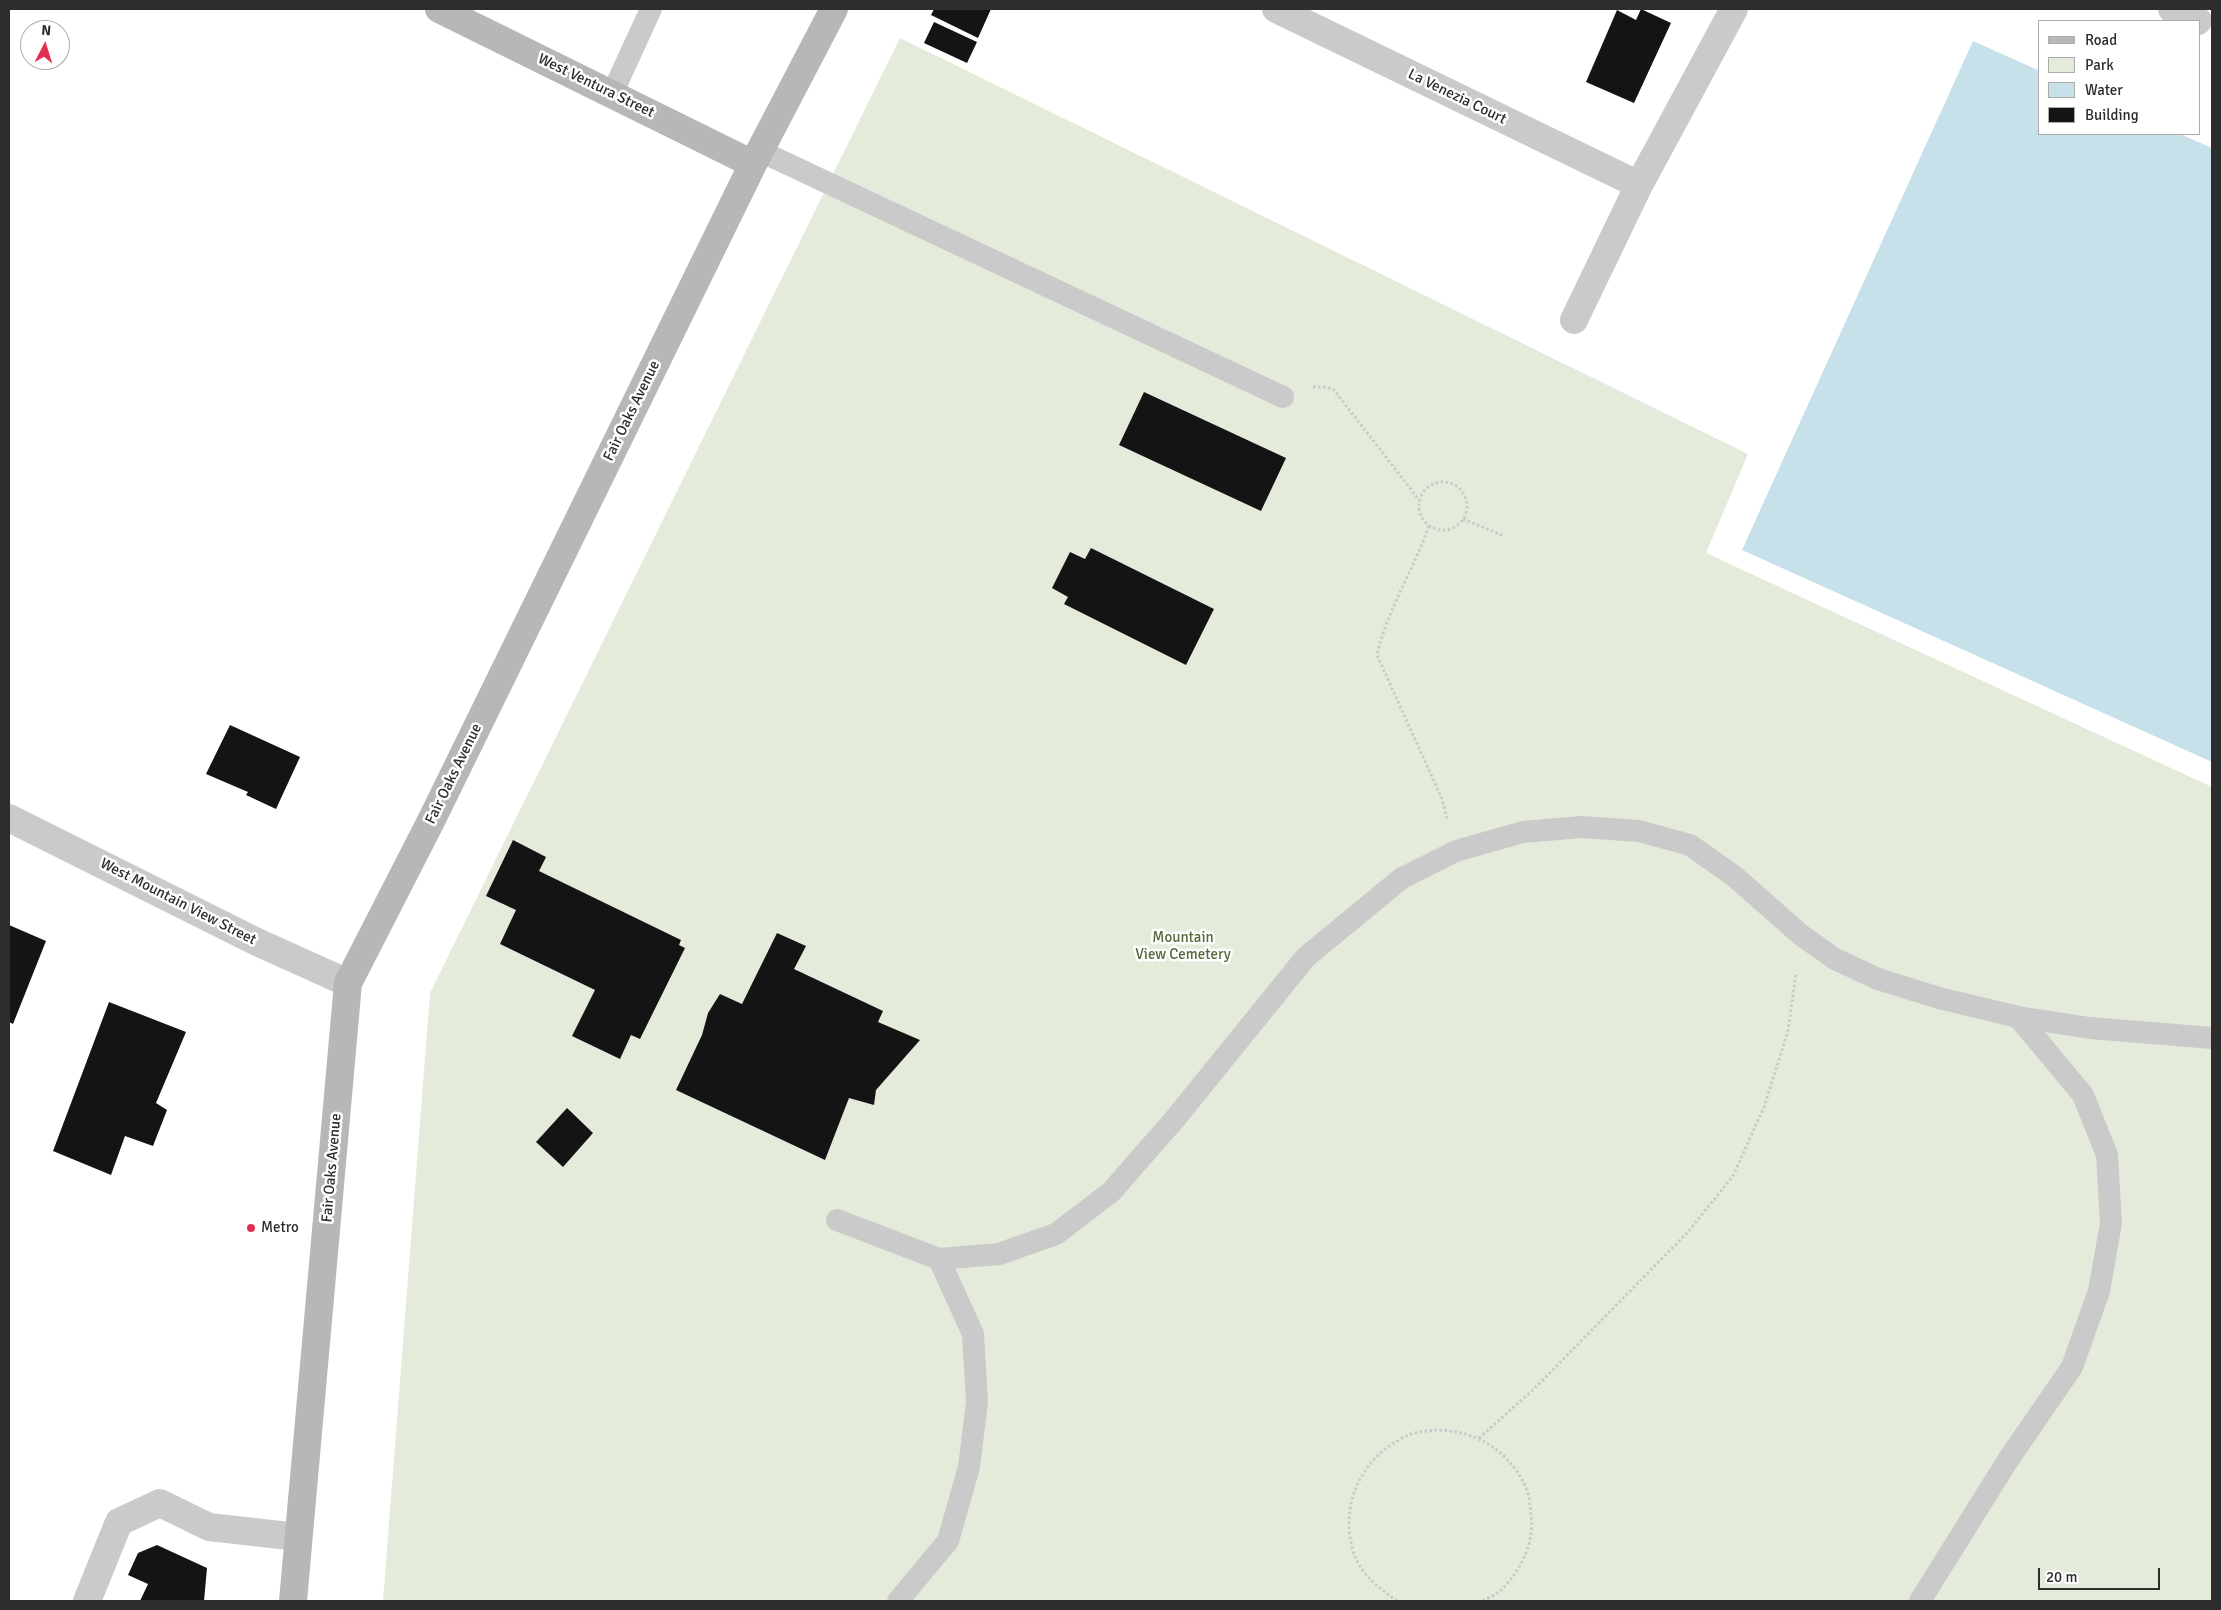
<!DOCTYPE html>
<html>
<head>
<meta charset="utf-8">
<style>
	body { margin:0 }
	#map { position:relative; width:2221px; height:1610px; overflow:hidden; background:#fff; font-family:Signika,sans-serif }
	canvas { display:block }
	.frame { position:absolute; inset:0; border:10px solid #2d2d2d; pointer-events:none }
	.legend { position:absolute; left:2038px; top:20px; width:162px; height:115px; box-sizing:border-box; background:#fff; border:1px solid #ababab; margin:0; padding:6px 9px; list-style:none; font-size:15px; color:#2d2d2d }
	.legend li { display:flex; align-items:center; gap:10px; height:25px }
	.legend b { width:25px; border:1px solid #ababab }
	.north { position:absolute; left:20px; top:20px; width:50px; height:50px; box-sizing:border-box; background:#fff; border:1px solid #ababab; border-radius:50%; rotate:5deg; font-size:14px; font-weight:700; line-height:20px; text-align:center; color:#2d2d2d }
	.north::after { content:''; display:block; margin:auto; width:18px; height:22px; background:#e43050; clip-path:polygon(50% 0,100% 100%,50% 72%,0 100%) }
	.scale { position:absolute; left:2038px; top:1568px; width:122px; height:22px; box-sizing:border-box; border:2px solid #2d2d2d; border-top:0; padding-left:6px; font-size:15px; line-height:18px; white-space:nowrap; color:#2d2d2d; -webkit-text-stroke:4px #fff; paint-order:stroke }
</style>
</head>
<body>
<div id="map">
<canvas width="2221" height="1610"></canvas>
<div class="frame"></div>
<ul class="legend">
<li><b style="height:6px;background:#b7b7b7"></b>Road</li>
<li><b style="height:14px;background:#e5ebdb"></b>Park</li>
<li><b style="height:14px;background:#c7e1eb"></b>Water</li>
<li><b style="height:14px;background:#141414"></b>Building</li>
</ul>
<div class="north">N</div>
<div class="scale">20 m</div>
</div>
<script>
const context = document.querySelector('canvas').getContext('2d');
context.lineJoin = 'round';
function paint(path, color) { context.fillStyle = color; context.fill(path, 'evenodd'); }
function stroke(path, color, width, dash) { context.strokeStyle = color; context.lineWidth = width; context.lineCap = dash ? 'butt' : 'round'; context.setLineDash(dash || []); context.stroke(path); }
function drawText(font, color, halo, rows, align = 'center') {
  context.font = font + ' Signika,sans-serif'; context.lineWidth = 5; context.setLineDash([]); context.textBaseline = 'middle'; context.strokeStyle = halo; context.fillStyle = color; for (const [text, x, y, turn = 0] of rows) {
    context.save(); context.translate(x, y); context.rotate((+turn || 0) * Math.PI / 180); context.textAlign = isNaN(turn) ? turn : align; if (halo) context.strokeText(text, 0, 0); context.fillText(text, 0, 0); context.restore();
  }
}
paint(new Path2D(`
	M900,38L1748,454L1706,553L2212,787V1601H383L430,993Z`), '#e5ebdb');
paint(new Path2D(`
	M1973,41L2040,71V134H2180L2212,148V762L1742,550Z`), '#c7e1eb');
paint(new Path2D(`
	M934,9H991L978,38L931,15Z
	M1641,9L1671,23L1634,103L1586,82L1617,10L1636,20Z
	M934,22L977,42L967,63L924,43Z
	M1144,392L1286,458L1261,511L1119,445Z
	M1091,548L1214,609L1186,665L1064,604L1068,597L1052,588L1070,552L1085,559Z
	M230,725L300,757L276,809L246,795L248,792L206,774Z
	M513,840L546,857L539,871L681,940L679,945L685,948L640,1039L631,1035L620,1059L572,1036L595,990L500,944L516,910L486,896Z
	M9,925L46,941L13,1024L9,1022Z
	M777,933L806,946L794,969L883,1011L878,1022L920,1040L876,1090L874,1105L849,1098L825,1160L676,1090L702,1035L708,1013L720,994L742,1004Z
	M109,1002L186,1032L156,1103L167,1110L153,1146L125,1136L111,1175L53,1151Z
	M567,1108L593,1133L563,1167L536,1142Z
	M157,1545L207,1568L204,1601H140L148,1584L128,1575L138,1553Z`), '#141414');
stroke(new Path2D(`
	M1313,387H1326L1334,390L1420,501
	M1419 506a24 24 0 1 1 48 0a24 24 0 1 1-48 0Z
	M1463,519L1504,536
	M1429,526C1414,569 1387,610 1377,655L1442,799L1447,819
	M1479,1438L1534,1389L1688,1232L1733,1176L1764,1107L1788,1031L1796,973
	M1397,1601C1379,1588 1360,1574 1353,1551C1341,1509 1357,1466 1394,1443C1399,1440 1405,1436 1411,1434C1458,1421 1507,1443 1526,1488C1530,1496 1530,1506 1531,1515C1535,1541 1521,1571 1502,1589C1497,1594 1489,1598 1482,1601`), '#cacaca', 3, [2.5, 2.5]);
stroke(new Path2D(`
	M612,94L651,9
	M760,151L1283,397
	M837,1220L939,1259L999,1254L1056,1234L1111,1192L1174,1120L1306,957L1402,878L1456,851L1523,832L1581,827L1639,831L1690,845L1734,876L1801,935L1835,959L1878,979L1939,998L2018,1017L2090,1028L2212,1038
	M898,1601L948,1541L969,1467L977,1402L973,1334L939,1259
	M1920,1601L2008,1460L2072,1367L2099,1291L2111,1223L2107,1155L2083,1095L2018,1017`), '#cacaca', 22);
stroke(new Path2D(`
	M1276,9L1639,185
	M2172,9L2198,21
	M1574,320L1639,185L1734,9
	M9,818L257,942L348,983
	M87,1601L119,1522L160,1503L209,1527L298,1537`), '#cacaca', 28);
stroke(new Path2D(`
	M439,9L753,164
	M293,1601L348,983L431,821L753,164L834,9`), '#b7b7b7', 28);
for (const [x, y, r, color] of [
	[251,1228,5,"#e43050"]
]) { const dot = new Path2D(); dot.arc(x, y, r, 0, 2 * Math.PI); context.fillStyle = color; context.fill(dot); stroke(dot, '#fff', 2); }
drawText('15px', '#2d2d2d', '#fff', [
	["West Ventura Street",596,86,26],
	["La Venezia Court",1457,97,26],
	["Fair Oaks Avenue",632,411,-64],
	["Fair Oaks Avenue",454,774,-64],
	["West Mountain View Street",178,902,27],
	["Fair Oaks Avenue",332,1168,-85]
]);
drawText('15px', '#55693b', '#fff', [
	["Mountain",1183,938],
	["View Cemetery",1183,955]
]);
drawText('15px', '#2d2d2d', '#fff', [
	["Metro",261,1228]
], 'left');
</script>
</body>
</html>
